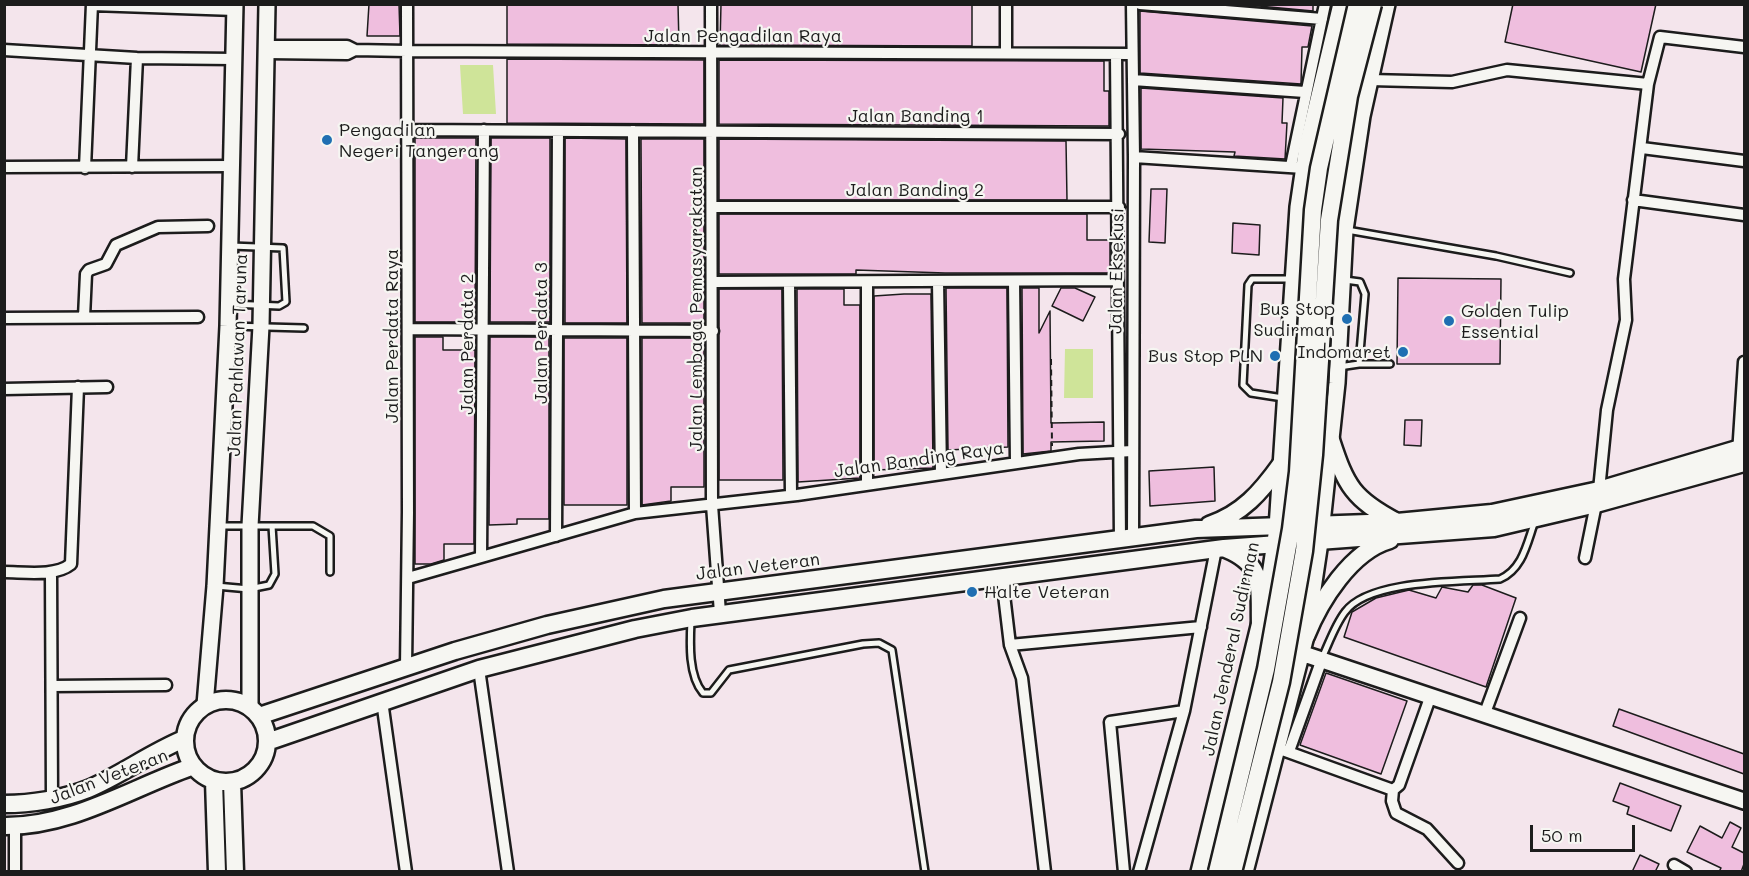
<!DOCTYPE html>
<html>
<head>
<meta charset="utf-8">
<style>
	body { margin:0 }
	#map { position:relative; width:1749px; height:876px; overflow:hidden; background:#f4e5ec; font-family:Mali,sans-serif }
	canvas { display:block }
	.frame { position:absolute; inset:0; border:6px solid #1c1c1c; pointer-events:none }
	.scale { position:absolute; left:1530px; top:825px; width:105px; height:27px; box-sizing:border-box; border:3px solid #1c1c1c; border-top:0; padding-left:8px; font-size:18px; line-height:21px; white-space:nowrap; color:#1c1c1c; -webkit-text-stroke:4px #f6f6f2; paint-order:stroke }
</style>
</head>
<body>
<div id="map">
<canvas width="1749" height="876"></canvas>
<div class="frame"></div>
<div class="scale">50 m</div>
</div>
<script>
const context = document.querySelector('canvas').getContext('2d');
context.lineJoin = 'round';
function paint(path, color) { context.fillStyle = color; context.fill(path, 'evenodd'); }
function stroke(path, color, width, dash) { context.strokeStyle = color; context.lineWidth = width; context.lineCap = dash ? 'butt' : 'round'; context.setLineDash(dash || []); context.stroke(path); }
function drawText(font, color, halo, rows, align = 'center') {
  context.font = font + ' Mali,sans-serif'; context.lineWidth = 4.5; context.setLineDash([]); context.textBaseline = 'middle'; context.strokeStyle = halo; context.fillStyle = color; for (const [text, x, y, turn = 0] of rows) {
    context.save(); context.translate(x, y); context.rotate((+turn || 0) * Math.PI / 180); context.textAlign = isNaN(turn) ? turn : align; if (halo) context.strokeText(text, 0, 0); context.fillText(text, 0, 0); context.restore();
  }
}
paint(new Path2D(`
	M460,65H493L496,114H463Z
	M1065,349H1093V398H1064Z`), '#cfe499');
const building = new Path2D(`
	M369,4H399L400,36H367Z
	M507,4H678L679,45L507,44Z
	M721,4H972V46L720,45Z
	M1237,4H1313V11Z
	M1513,4H1656L1641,72L1505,42Z
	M1140,11L1312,26L1308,47H1302L1301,84L1140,73Z
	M507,59L704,60V124L507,123Z
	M719,60L1104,61V91H1109V126L719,124Z
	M1141,88L1283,98L1282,123H1287L1285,159L1234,156L1235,152L1141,149Z
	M415,138H476L475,322H415Z
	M491,138H550V322H490Z
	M565,138L626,139L627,323H565Z
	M641,139H704V323H642Z
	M719,139L1066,141L1067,200H719Z
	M1151,189H1167L1165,243L1149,242Z
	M719,214H1087V240H1110V273H945L856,270V274H719Z
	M1233,223L1260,225L1259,255L1232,253Z
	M1398,278L1501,279L1500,364H1397Z
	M946,288H1007L1008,447L948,450Z
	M1022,288H1039V333L1050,311L1051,423L1104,422V441L1051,442V451L1023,454Z
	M1061,288H1075L1095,297L1083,321L1052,306Z
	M719,289H782L783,480H719Z
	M797,289H844V305H860V478L798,482Z
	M904,294H931L933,468L874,470V296Z
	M415,337H443V350H475L474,544H444V560L431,564H415Z
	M490,337H549V519H517V524L489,525Z
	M564,338H627V505H564Z
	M642,338H704V487H671V501L642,505Z
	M1405,420H1422L1421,446L1404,445Z
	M1214,467L1215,501L1150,506L1149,471Z
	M1473,585H1482L1516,598L1486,687L1344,637L1352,612L1376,598L1409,590L1436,598L1442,587L1468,592Z
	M1326,673L1407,701L1381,774L1300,745Z
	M1619,709L1744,754V774L1613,726Z
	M1620,783L1681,806L1671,831L1627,814L1629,807L1613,801Z
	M1730,822L1741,828L1732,847L1744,853V864L1741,872H1719L1721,868L1687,852L1700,826L1722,838Z
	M1640,855L1659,864L1655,872H1632Z`);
paint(building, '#efbede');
stroke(building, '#1c1c1c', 1.5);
const lane = new Path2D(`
	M1347,230L1496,256L1570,273
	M230,304L279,306L286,302L283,248L231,246
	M230,326L304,328
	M1359,364H1390
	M1339,367L1359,364L1365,294L1360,282L1345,280
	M1283,398L1251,393L1243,385L1248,285L1252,279H1291
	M218,526H313L330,536V572
	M216,586L249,589L269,585L275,574L272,526
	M691,620C690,642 688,675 703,693H711L729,670L863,644L879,643L892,650L925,872
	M1322,658C1329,643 1335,625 1345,612C1369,579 1461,582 1500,579C1523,569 1527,543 1535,521`);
const street = new Path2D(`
	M711,4L712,505L720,613
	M1132,4L1134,157L1133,537
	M1140,4L1322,19
	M92,5L235,10
	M267,46H347L355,50L407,51L1132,54
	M4,50L137,58L234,59
	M267,53L347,54L355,50
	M1006,53V4
	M1116,54L1120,539
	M1133,80L1305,92
	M1370,80L1452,82L1507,70L1648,84
	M407,130L1119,134
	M633,131L635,513
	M1642,148L1744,161
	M1134,157L1304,168
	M1291,166L1325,4
	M4,167L232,166
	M132,167L137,58
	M85,168L92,4
	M1633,200L1744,215
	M712,207H1119
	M1014,281L1016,462
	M713,282L1118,280
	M867,282V484
	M938,282L941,473
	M789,283L791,495
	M84,317L86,274L89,270L106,264L116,245L158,227L208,226
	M4,318L198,317
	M408,329L713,331
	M4,389L107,387
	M1738,454L1744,362
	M1599,490L1607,410L1626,320L1624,279L1648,84L1660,37L1744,47
	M556,536L558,131
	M481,557L484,130
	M1585,558L1596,504
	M4,572C24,572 55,577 71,564L78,387
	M51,572L52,799
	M408,578L635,513L797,495L1079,454L1132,451
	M1002,578L1010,645L1022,678L1045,872
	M1010,645L1201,627
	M406,667L408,512L407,4
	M479,669L508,872
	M52,686L166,685
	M382,701L406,872
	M1485,713L1520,618
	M1277,748L1393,790L1399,785L1431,695
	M1289,751L1322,659
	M1393,790L1392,801L1396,813L1427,829L1458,863
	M1674,865L1686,872
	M15,872V826
	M1124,872L1110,722L1184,711
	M1139,872L1184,711L1216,549`);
const secondary = new Path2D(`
	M1292,650L1744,801
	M205,705L215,586L228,326L235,4
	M250,708V526L261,326L267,4
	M1199,872L1268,589L1277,528L1298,207L1307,146L1341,4
	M1245,872L1306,636L1320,542L1337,383L1345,230L1362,116L1387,4`);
const primary = new Path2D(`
	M1331,440C1346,486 1353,499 1397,522
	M1209,525C1242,514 1261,492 1281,464
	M1226,549C1265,565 1259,587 1260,624
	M1306,636C1320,601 1351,551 1390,540
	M185 741a41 41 0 1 1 82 0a41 41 0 1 1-82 0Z
	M259,716L455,651L547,625L664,599L1196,529L1397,522L1492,513L1599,490L1744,447
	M267,742L479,669L635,629L692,618L1224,548L1494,528L1596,504L1744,463
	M214,781L217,872
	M232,782L235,872
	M4,804C31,804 63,799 88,789C121,775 150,753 184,739
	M4,826C71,827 131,788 191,767`);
stroke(lane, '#1c1c1c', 10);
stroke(street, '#1c1c1c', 15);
stroke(secondary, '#1c1c1c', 20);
stroke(primary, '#1c1c1c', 21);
stroke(new Path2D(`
	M1051,359L1052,446`), '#1c1c1c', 2, [6, 4.5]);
stroke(lane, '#f6f6f2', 5);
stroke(street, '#f6f6f2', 10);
stroke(secondary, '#f6f6f2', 15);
stroke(primary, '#f6f6f2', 16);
const primaryBridge = new Path2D(`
	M1217,872L1266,669L1291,529L1298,472L1313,210L1319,168L1357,4
	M1233,872L1281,682L1304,551L1314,455L1329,220L1349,96L1373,4`);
stroke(primaryBridge, '#1c1c1c', 21, []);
stroke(primaryBridge, '#f6f6f2', 16);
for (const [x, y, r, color] of [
	[327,140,6,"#1f6fb2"],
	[1347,319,6,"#1f6fb2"],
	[1449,321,6,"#1f6fb2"],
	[1403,352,6,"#1f6fb2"],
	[1275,356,6,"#1f6fb2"],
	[972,592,6,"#1f6fb2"]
]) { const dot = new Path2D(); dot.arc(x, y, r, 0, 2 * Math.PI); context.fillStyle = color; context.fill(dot); stroke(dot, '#f6f6f2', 2); }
drawText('18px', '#1c1c1c', '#f6f6f2', [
	["Jalan Pengadilan Raya",743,36],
	["Jalan Banding 1",916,116],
	["Jalan Banding 2",915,190],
	["Jalan Eksekusi",1117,271,-89],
	["Jalan Lembaga Pemasyarakatan",696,309,-90],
	["Jalan Perdata 3",541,333,-90],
	["Jalan Perdata Raya",392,336,-90],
	["Jalan Perdata 2",467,344,-90],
	["Jalan Pahlawan Taruna",238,355,-88],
	["Jalan Banding Raya",919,460,-8],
	["Jalan Veteran",758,567,-7],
	["Jalan Jenderal Sudirman",1231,649,-78],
	["Jalan Veteran",109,777,-21]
]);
drawText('18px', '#1c1c1c', '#f6f6f2', [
	["Pengadilan",339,130],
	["Negeri Tangerang",339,151],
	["Bus Stop",1335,309,"right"],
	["Sudirman",1335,330,"right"],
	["Golden Tulip",1461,311],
	["Essential",1461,332],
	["Indomaret",1391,352,"right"],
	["Bus Stop PLN",1263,356,"right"],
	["Halte Veteran",984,592]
], 'left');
</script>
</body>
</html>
